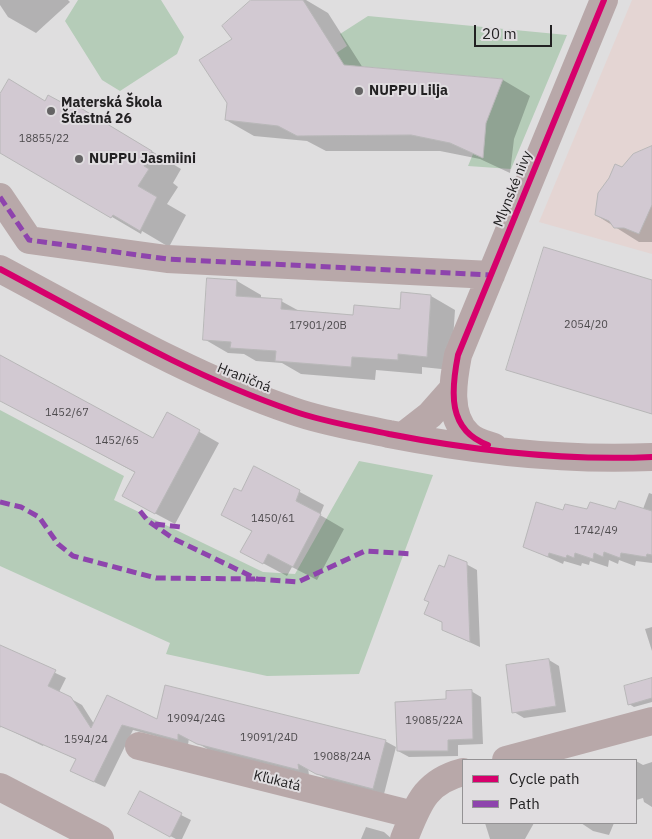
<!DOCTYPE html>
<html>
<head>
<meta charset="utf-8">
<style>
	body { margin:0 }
	#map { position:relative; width:652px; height:839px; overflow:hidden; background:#dfdedf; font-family:"IBM Plex Sans",sans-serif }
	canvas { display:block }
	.legend { position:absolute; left:462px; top:759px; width:175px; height:65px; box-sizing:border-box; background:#e0dde0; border:1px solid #949294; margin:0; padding:6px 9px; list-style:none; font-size:15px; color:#222122 }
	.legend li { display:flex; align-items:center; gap:10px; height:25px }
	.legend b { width:25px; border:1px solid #949294 }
	.scale { position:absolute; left:474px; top:25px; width:78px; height:22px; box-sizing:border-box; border:2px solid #222122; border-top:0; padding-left:6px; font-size:15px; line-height:18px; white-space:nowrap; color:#222122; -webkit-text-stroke:4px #e0dde0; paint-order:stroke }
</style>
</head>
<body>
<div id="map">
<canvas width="652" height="839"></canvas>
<ul class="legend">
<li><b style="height:6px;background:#d6006c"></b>Cycle path</li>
<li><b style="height:6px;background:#8e44ad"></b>Path</li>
</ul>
<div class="scale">20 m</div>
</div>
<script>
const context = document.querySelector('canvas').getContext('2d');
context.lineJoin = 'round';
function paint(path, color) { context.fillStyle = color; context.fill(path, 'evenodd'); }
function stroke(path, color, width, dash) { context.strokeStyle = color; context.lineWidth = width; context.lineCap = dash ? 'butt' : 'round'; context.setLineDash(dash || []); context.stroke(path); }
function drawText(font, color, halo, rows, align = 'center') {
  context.font = font + ' "IBM Plex Sans",sans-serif'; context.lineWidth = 4; context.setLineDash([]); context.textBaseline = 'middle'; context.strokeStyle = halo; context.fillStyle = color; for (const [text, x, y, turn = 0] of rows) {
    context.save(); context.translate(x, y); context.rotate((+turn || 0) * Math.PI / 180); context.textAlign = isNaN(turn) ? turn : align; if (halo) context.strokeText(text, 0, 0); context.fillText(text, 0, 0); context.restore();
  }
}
paint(new Path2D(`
	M632,0H652V254L539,222Z`), '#e4d5d3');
paint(new Path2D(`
	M78,0H161L184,37L177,54L120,91L102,80L65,21Z
	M368,16L567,35L511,169L468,166L473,154L483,158L486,123L503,79L321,63L347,46L340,34Z
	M0,410L124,476L114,500L263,572L295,574L359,461L433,475L359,674L267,676L166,654L170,643L0,566Z`), '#b5ccb8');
paint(new Path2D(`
	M0,0H68L70,2L36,33L8,17L0,5Z
	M253,0H306L328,13L363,68L503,80L530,96L514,139L510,173L480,159L440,151H326L307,141L254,136L226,120L233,40Z
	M0,97L46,102L94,116L181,169L173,183L178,187L167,204L186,215L169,247L142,231L141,234L0,151Z
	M652,151V242H639L596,215L622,169Z
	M237,281L261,295V299L281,301L301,312L354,316L401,310L431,296L455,310L451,370L422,367V374L376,370L375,380L301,374L282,363L256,361L244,354L228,353L204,339Z
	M652,281V414L508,370Z
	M0,357L154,439L168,414L219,443L175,524L143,507L136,473L0,400Z
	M255,468L324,505L320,515L344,529L317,580L292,567L287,576L242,552L253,532L222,515L242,493Z
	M649,493L652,494V563L636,561L635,566L619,560L618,564L609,560L608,567L590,561L589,565L582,563L581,566L564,561L563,564L525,547L564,512L643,509Z
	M466,564L477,570L480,647L443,630V623L425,614L444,569Z
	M652,627V651L645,629Z
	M0,647L66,678L59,692L82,705L94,724L157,720L385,741L396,747L384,794L328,780L308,768L309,775L209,750L189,738L188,745L133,730L105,787L83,777L77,760L44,744L43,746L1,726L0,728Z
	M549,660L559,666L566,712L524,718L514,712Z
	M652,679V702L634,707L629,704Z
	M471,691L481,697L483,744L458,745V756L409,757L398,751Z
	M636,761L643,765L652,762V807L644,802L643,798L636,800Z
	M181,815L191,820L182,839H176L140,820Z
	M485,823H534L525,839H490Z
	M581,823H614L609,835L593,831Z
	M366,827L384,832L392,839H361Z`), '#0003');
const building = new Path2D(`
	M251,0H303L344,65L503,79L486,123L483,158L450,143L411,135L297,136L278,126L225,120L227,103L199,60L232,39L222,26Z
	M9,79L45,101L48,95L61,102L64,98L152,151L144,166L149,169L138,186L157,197L140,231L113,215L111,218L0,153V94Z
	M652,146V205L639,234L624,228H614L609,221L595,215L598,193L609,178L615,164L622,167L633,154Z
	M544,247L652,280V414L506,370Z
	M207,278L237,280L236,296L282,299L281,309L353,315L354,305L400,309L401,292L431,295L427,357L398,354V360L352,357L351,367L275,361L276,351L230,348L231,342L203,340Z
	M0,355L153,438L167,412L200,430L155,514L122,496L135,472L0,401Z
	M254,466L300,490L296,501L321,514L293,567L268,554L263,564L240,552L252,531L221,515L234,488L241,491Z
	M619,501L652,511V555L647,554L646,557L621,553L620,558L604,552L603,557L594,553L593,559L575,553L574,558L567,555L566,558L549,553L548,557L523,547L536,502L563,510L565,504L587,509L590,502L615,509Z
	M449,555L467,562L470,642L442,630V622L424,614L429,602L424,600L432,581L439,565L444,567Z
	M0,645L56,670L48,686L71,697L91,728L107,695L157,719L165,685L386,740L373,789L316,774L298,764L299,770L197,744L178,734V740L122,725L94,782L70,771L76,759L0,726Z
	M549,659L556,706L512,713L506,665Z
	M652,678V698L628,705L624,686Z
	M472,690L473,739L448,740V751H397L395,702L446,699V691Z
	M140,791L182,813L170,837L128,814Z`);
paint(building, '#d2c9d2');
stroke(building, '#b8b7b8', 1);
stroke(new Path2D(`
	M0,197L29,240L167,259L491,275
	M0,269C96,320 190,376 293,411C324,422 357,427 389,434C476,451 563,461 652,457
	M403,436L430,415L453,389
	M494,447C485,444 475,442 468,435C447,415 453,381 458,355L604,0
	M139,746L414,815
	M506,760L652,721
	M0,787L100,839
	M404,839C418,805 424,782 463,772`), '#b8a8a9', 28);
stroke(new Path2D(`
	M0,197L29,240L167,259L491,275
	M0,502L21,507L39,517L58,544L73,556L156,578L255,579
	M140,511L148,521L174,539L257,579L298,582L365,551L413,554
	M155,524L181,527`), '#8e44ad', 5, [10, 5]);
stroke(new Path2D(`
	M0,269C96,320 190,376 293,411C324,422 357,427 389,434C476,451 563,461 652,457
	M488,445C447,430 451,391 458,355L604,0`), '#d6006c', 6);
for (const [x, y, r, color] of [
	[359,91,5,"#646364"],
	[51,111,5,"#646364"],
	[79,159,5,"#646364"]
]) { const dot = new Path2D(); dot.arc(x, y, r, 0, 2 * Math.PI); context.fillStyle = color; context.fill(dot); stroke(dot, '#e0dde0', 2); }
drawText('11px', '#4e4b4e', null, [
	["18855/22",44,139],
	["2054/20",586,325],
	["17901/20B",318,326],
	["1452/67",67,413],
	["1452/65",117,441],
	["1450/61",273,519],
	["1742/49",596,531],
	["19094/24G",196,719],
	["19085/22A",434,721],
	["19091/24D",269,738],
	["1594/24",86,740],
	["19088/24A",342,757]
]);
drawText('bold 14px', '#222122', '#e0dde0', [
	["NUPPU Lilja",369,91],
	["Materská Škola",61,103],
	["Šťastná 26",61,119],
	["NUPPU Jasmiini",89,159]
], 'left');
drawText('14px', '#222122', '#e0dde0', [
	["Mlynské nivy",513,189,-68],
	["Hraničná",244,378,22],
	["Kľukatá",277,781,14]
]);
</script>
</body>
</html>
